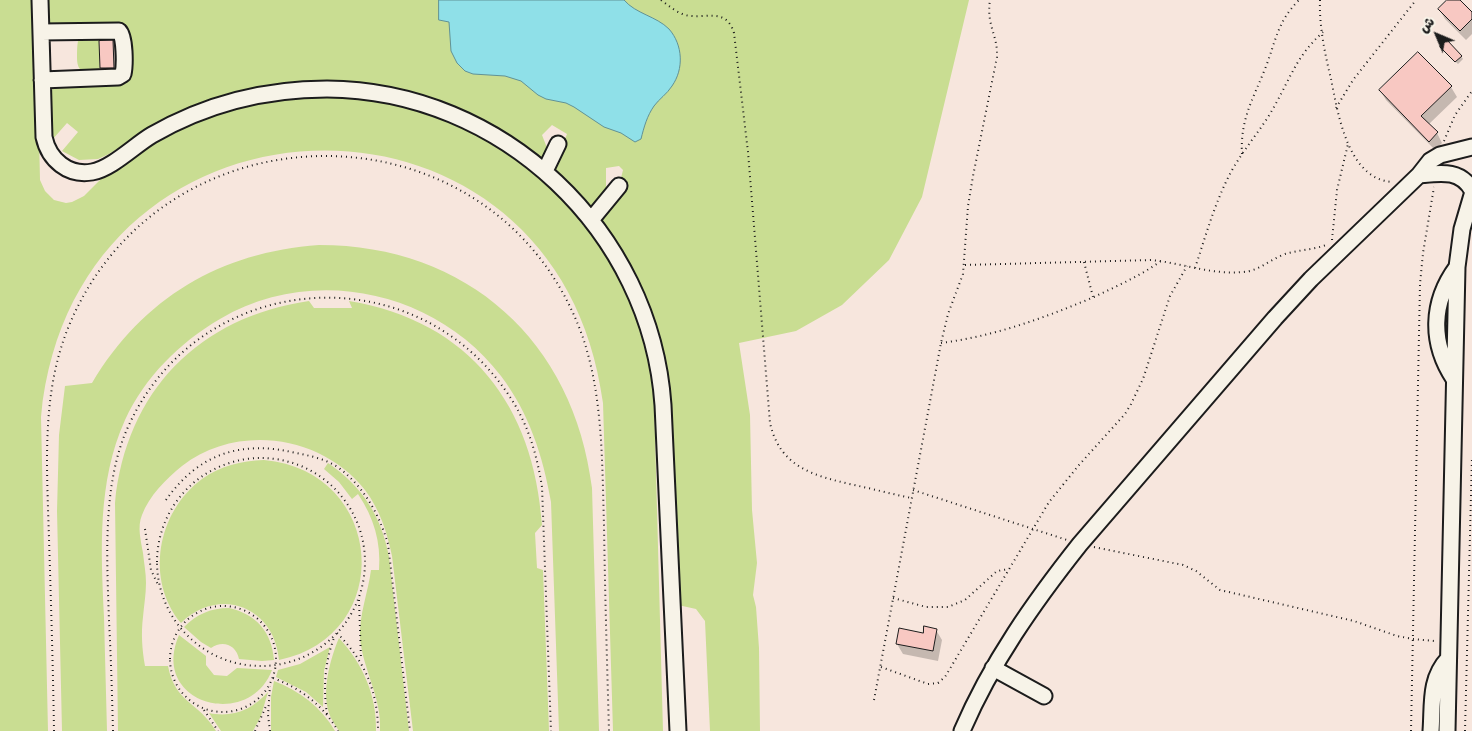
<!DOCTYPE html>
<html>
<head>
<meta charset="utf-8">
<style>
	body { margin:0 }
	#map { position:relative; width:1472px; height:731px; overflow:hidden; background:#f7e6dd; font-family:"Patrick Hand","Playpen Sans Arabic",sans-serif }
	canvas { display:block }
	.north { position:absolute; left:1412px; top:10px; width:50px; height:50px; -webkit-text-stroke:4px #f7f3e8; paint-order:stroke; rotate:315deg; font-size:14px; font-weight:700; line-height:20px; text-align:center; color:#1c1c1c }
	.north::after { content:''; display:block; margin:auto; width:18px; height:22px; background:#1c1c1c; clip-path:polygon(50% 0,100% 100%,50% 72%,0 100%) }
</style>
</head>
<body>
<div id="map">
<canvas width="1472" height="731"></canvas>
<div class="north">ش</div>
</div>
<script>
const context = document.querySelector('canvas').getContext('2d');
context.lineJoin = 'round';
function paint(path, color) { context.fillStyle = color; context.fill(path, 'evenodd'); }
function stroke(path, color, width, dash) { context.strokeStyle = color; context.lineWidth = width; context.lineCap = dash ? 'butt' : 'round'; context.setLineDash(dash || []); context.stroke(path); }
paint(new Path2D(`
	M0,0H36L40,180L45,191L54,200L66,203L72,202L84,196L105,175L164,135L231,107L302,95L373,98L465,125L548,180L611,257L640,325L651,374L654,399L663,731H613L603,403C558,58 74,70 41,417L48,731H0Z
	M47,0H969L922,197L889,260L842,305L796,331L739,343L750,415L752,510L757,563L753,595L756,607L759,648L760,731H710L705,621L696,609L678,605L670,409L662,353L652,317L637,283L596,220L620,182L623,170L619,166L606,168V190L591,211L554,173L553,170L567,134L552,125L542,135L549,153L543,161H541L519,145L337,83L150,128L109,154L98,159L79,160L62,151L78,132L67,123L52,140L49,133L50,91L58,85L121,82L125,34L51,25L47,21Z
	M99,35L100,72C86,72 77,75 77,57C77,52 77,46 78,41L80,39Z
	M319,245C467,245 574,341 592,488L599,731H559L551,502C543,456 529,413 501,376C436,291 313,264 220,319C179,343 145,377 125,420C97,482 101,551 104,617C105,655 106,693 107,731H62L57,511L59,435L65,386L92,383C143,298 220,252 319,245Z
	M309,301L314,308H352L349,301C470,321 534,406 542,525L535,533L537,568L543,570L549,731H413L392,556C387,532 380,510 365,490C322,435 237,423 182,466C166,479 149,496 142,515C137,527 141,541 143,553C144,563 146,573 146,583C146,594 144,605 143,617C141,633 142,649 145,666H168C175,703 199,702 216,731H118L115,503C126,391 199,317 309,301Z
	M264,460C386,471 397,636 279,660C274,606 219,586 181,623C145,580 157,512 202,479C220,466 241,461 264,460Z
	M328,463C362,486 382,517 389,557L409,731H380C382,698 363,670 360,638C359,614 368,593 371,570H379C381,542 374,518 358,494L352,499L339,482L324,469Z
	M229,608C256,614 272,632 274,660L262,661L239,659C236,644 222,640 211,648L201,642L184,627C197,614 211,608 229,608Z
	M179,635L206,656V665L214,675L227,676L237,668L272,670C249,731 149,704 179,635Z
	M339,638C363,664 377,696 376,731H339C336,726 333,722 331,718C320,695 330,659 339,638Z
	M330,647L324,671L323,707L306,692L276,677L278,670L300,664Z
	M274,681C300,691 321,707 335,731H271V697Z
	M268,692L261,716L253,731H221L209,713C232,718 252,710 268,692Z`), '#c9dd92');
const water = new Path2D(`
	M439,0H624C636,14 656,16 669,29C683,45 684,69 672,86C667,94 659,99 654,106C647,116 644,127 641,139L635,142L621,133L604,127L574,107L566,103L546,99L538,95L521,81L505,76L473,74L465,71L457,63L451,51L449,22L439,20Z`);
paint(water, '#8fe0e8');
stroke(water, '#619296', 1);
paint(new Path2D(`
	M1448,0H1458L1472,14V34L1466,40L1445,19L1439,9Z
	M112,42L118,52L119,77L107,78L101,68Z
	M1444,50L1461,56L1463,59L1458,64Z
	M1418,54L1451,87L1457,97L1428,125L1437,133L1442,143L1435,150L1386,100L1380,90Z
	M900,629L924,634L936,630L942,640L938,661L903,654L897,644Z`), '#0003');
const building = new Path2D(`
	M1447,0H1460L1472,12V19L1460,31L1438,9Z
	M113,40L114,68H100L99,41Z
	M1447,40L1462,56L1455,62L1440,47Z
	M1418,52L1452,86L1421,116L1438,132L1429,142L1379,90Z
	M924,626L937,629L933,651L896,644L899,628L923,633Z`);
paint(building, '#f8c8c2');
stroke(building, '#1c1c1c', 1);
const minor = new Path2D(`
	M40,0L44,137C49,160 68,176 92,172C111,169 135,145 152,135C206,104 265,89 327,89C502,90 651,231 663,405L678,731
	M41,32L119,31C125,37 125,65 123,74L118,77L42,80
	M545,171L558,144
	M1419,175C1440,173 1460,169 1472,190
	M591,220L619,186
	M1454,379C1430,343 1431,302 1457,267
	M993,668L1044,696
	M962,731C991,663 1034,602 1080,544L1275,318L1311,279L1419,175L1430,161L1440,155L1472,147
	M1431,731C1433,705 1429,679 1448,659
	M1447,731L1457,267L1462,229L1472,195`);
stroke(minor, '#1c1c1c', 19);
stroke(new Path2D(`
	M661,0C669,6 676,12 685,15C704,20 726,6 734,33L748,152L770,423C780,468 815,476 854,485C873,489 892,494 911,498
	M1320,0C1319,26 1325,54 1331,79C1338,114 1348,180 1393,182
	M1336,108L1353,80L1416,0
	M1444,141L1455,115L1472,91
	M1242,154C1240,120 1253,99 1265,69C1276,41 1277,22 1299,0
	M1332,240L1337,190L1348,144
	M1084,262L1093,297
	M965,265L1151,260C1182,263 1211,275 1243,272C1259,271 1269,260 1285,254C1298,250 1312,250 1326,245
	M1195,268C1206,235 1215,202 1231,172C1244,148 1263,128 1275,105C1292,75 1296,57 1323,32
	M941,343C995,336 1044,318 1094,297C1117,286 1140,276 1161,261
	M157 562a104 104 0 1 1 208 0a104 104 0 1 1-208 0Z
	M913,490L1067,540
	M166,500C199,453 242,440 296,453C311,456 326,459 339,468C364,487 379,514 388,544L410,731
	M145,529L151,570L158,585
	M1094,547L1183,565L1196,571L1220,590L1354,621L1397,636L1413,639L1435,641
	M893,598L926,607H948L965,600L997,571L1009,569
	M359,600L361,660
	M170 659a53 53 0 1 1 106 0a53 53 0 1 1-106 0Z
	M337,633C365,661 378,692 378,731
	M881,667L928,684L938,683L945,677L1049,502L1079,465L1125,414L1131,404L1143,379L1170,296L1187,266
	M273,678C300,688 323,705 338,731
	M874,700L941,343L948,314L963,274L968,206L973,176L997,57C998,35 986,25 990,0
	M204,710L218,731
	M327,714C323,688 325,662 334,638
	M54,731C53,667 51,603 49,539C47,469 41,395 68,328C162,97 496,98 582,335C603,395 602,462 604,525C605,594 607,662 609,731
	M113,731C112,694 111,658 109,621C107,560 102,484 128,427C199,269 415,252 510,397C528,424 537,455 542,487L551,731
	M255,731L267,704
	M270,731L268,715L270,686
	M1411,731L1420,284L1423,253L1434,187
	M1465,731L1472,456`), '#1c1c1c', 2, [1, 4]);
stroke(minor, '#f7f3e8', 15);
</script>
</body>
</html>
